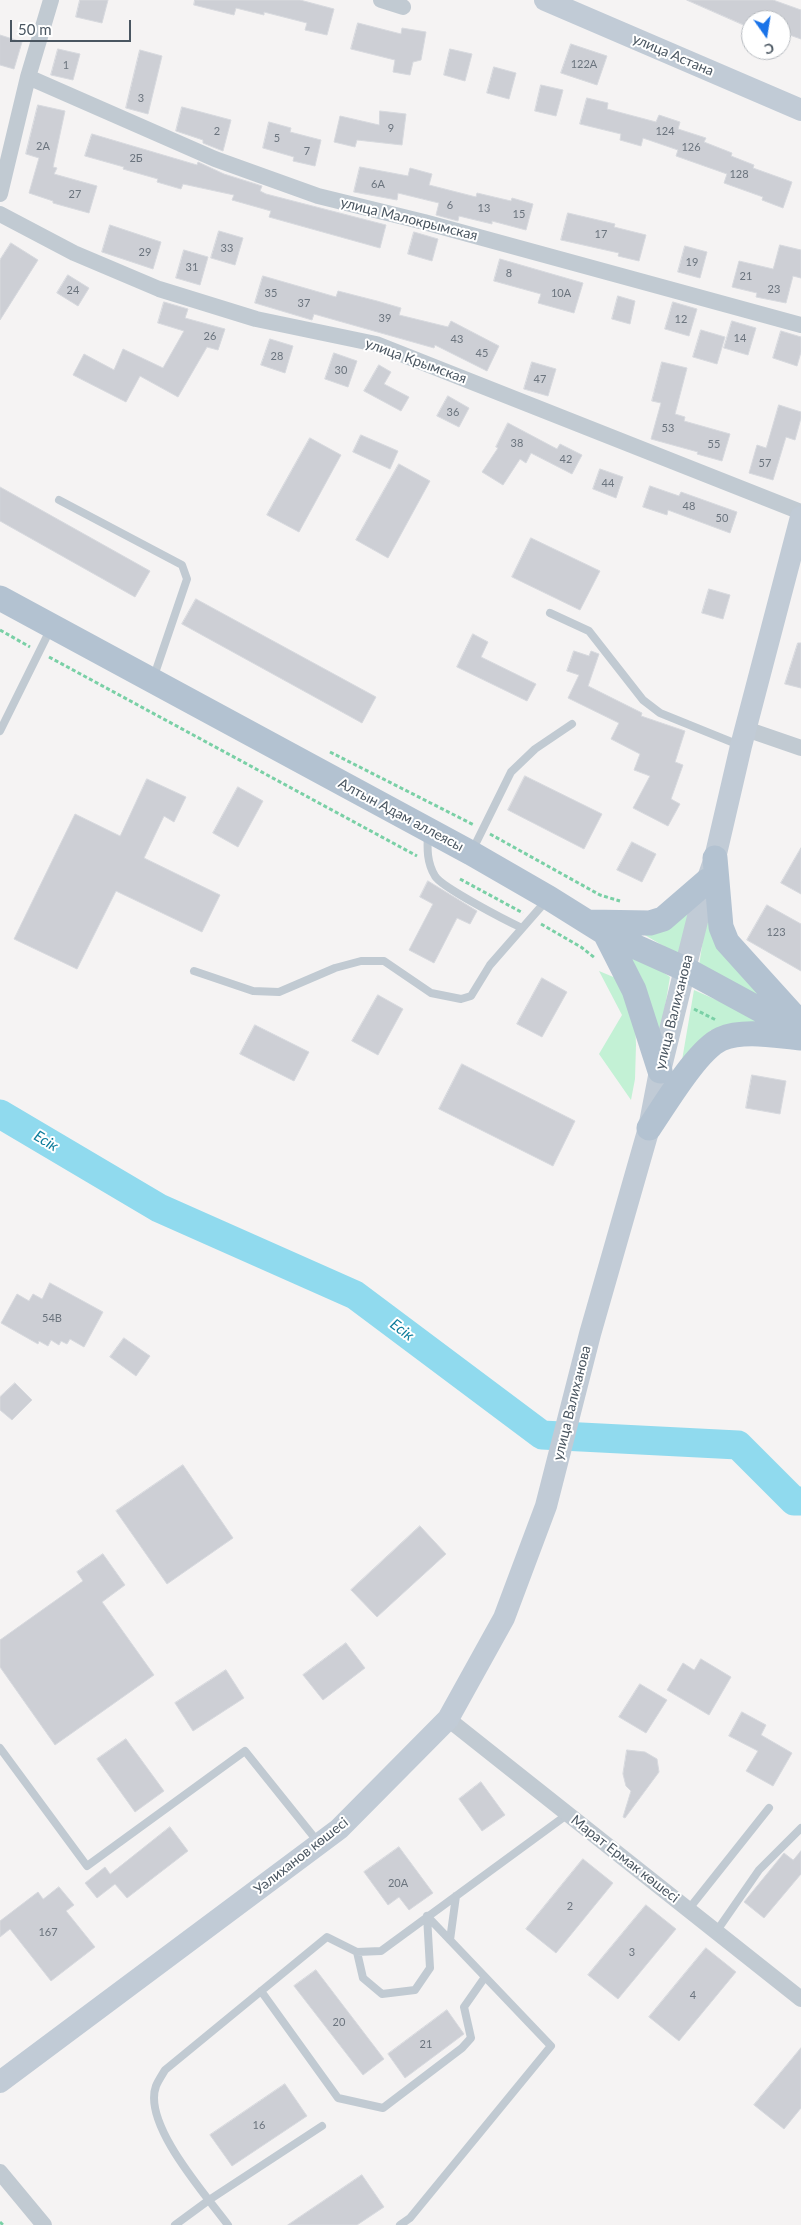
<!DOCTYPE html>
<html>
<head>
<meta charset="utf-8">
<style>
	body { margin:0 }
	#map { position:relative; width:801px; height:2225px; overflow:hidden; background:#f5f3f3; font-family:Lato,sans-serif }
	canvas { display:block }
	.north { position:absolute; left:741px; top:10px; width:50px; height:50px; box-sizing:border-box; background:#fff; border:1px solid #b7bbc0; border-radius:50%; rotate:167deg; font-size:14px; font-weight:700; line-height:20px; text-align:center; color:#4a5661 }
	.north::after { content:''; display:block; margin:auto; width:18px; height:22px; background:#1a73e8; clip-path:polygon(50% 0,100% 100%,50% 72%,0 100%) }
	.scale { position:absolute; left:10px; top:20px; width:121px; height:22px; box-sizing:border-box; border:2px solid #4a5661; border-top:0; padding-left:6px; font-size:15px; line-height:18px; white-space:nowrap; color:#4a5661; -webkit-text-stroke:4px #fff; paint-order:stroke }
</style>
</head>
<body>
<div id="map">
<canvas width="801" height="2225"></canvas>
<div class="north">С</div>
<div class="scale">50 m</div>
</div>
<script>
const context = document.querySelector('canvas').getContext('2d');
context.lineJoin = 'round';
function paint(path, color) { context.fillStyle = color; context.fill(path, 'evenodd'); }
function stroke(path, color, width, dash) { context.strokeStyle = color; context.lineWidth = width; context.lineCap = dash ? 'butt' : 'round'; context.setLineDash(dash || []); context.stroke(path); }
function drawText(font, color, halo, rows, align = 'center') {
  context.font = font + ' Lato,sans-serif'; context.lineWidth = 4; context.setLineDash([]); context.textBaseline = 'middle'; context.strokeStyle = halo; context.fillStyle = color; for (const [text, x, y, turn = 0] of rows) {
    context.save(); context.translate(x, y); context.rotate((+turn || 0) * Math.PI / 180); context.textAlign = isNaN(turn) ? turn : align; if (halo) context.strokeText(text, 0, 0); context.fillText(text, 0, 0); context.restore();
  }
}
paint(new Path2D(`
	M709,898L763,1000L699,966Z
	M695,902L679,955L631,927Z
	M620,943L670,977L657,1055L641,977Z
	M599,971L623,981L635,1019L636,1045L635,1079L631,1100L599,1054L622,1015Z
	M694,990L782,1029L711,1030L694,1047L680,1072Z`), '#c3f1d5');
stroke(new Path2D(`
	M0,1114L159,1208L355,1295L542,1435L738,1445L794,1501H801`), '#90daee', 29);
const building = new Path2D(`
	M80,0H108L102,23L76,17Z
	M195,0H300L334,9L327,35L305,30L307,23L264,12V15L236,8L234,15L194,5Z
	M687,0H773L801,10V39L781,32V20H751V28Z
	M358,23L401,34L402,28L426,32L421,60L413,62L410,75L393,72L395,60L351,49Z
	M0,35L22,42L14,69L0,65Z
	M571,44L607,56L597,85L561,73Z
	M58,49L80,54L73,80L51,75Z
	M450,49L472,54L465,81L444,75Z
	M140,50L162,56L148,114L126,108Z
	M494,67L516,73L509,99L487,93Z
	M541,85L563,90L556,116L535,111Z
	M587,98L608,103L607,109L656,122L659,115L680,122L678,129L706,138L704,142L732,153L731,156L754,165L753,168L792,182L783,208L762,200L763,197L724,183L727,174L676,156L678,150L643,138L641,146L620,140L621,134L580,124Z
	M38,105L65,111L53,167L57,168L54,174L97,186L89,213L53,203V201L29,193L39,158L26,154Z
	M182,107L231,120L223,151L203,143V140L176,131Z
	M380,111L406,114L402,145L357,140L355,147L334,142L340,116L379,125Z
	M269,122L291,128L290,132L321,140L315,166L293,161L294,157L263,148Z
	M92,134L197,165L198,162L224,174L262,186L260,191L266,194L386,225L380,248L269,217L271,211L232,200L234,195L183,184L181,189L157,182L158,179L123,169L124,167L85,156Z
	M360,167L408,176L410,168L432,174L429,185L476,197L477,193L511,201L512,198L533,204L526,230L492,221V224L459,216L458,221L436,215L439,203L398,193L397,200L354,192Z
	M568,213L615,224L614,227L646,235L639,261L618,256L619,253L561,240Z
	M110,225L161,242L153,269L102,252Z
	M219,231L243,238L235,265L211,258Z
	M414,232L438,239L432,261L408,254Z
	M11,243L38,260L0,320V260Z
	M780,245L801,250V278L793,276L786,303L756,297L757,293L732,287L739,261L773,269Z
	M685,246L707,252L700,278L678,272Z
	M184,250L208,257L200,285L176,278Z
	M500,259L583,283L574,313L538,303L541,294L494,281Z
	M68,275L89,288L78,306L57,293Z
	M263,276L336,297L338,291L377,301L401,308L399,315L448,327L451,321L499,346L487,371L435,345L434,348L314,314L312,320L255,303Z
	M618,296L635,301L630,324L612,319Z
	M164,302L188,309L185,318L225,329L218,350L207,347L178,397L140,376L126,402L73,375L84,354L114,370L123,349L163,368L184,331L158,323Z
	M673,302L697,309L689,336L665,329Z
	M732,321L756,328L748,355L724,348Z
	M701,330L725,337L717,364L693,357Z
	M781,331L801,337V352L797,366L773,358Z
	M270,339L293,346L285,373L261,365Z
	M334,353L357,361L348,387L325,379Z
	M532,362L556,369L548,396L524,389Z
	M662,362L687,368L675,414L685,417L684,421L730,434L722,461L697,454L698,452L651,439L661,403L652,401Z
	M379,365L391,372L384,384L409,397L401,411L364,391Z
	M448,396L469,408L459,427L437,416Z
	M779,405L801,412V418L795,440L786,437L773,480L749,473L757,445L766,448Z
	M508,423L557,449L560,444L582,455L572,474L531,453L526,463L520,459L503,485L482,472L498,448L496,447Z
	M361,435L398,451L390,469L353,452Z
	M310,438L341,455L299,532L267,515Z
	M399,464L430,481L388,558L356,540Z
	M600,469L623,477L616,498L593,489Z
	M650,486L679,496L681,492L737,512L730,533L668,510L667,515L643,507Z
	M0,487L150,571L135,597L0,521Z
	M531,538L600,571L580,610L512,577Z
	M709,589L730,595L723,619L702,613Z
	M196,599L376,697L362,723L182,624Z
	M473,634L488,642L481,657L536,684L527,701L457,667Z
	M798,643H801V688L785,684Z
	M574,651L589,656L591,651L599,654L588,686L642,713L641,716L685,731L675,762L683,765L671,799L680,804L668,826L633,808L650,776L634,770L640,754L611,739L619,723L568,698L579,675L567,671Z
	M525,776L602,814L584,849L508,810Z
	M147,779L186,797L174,822L164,816L144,858L220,895L202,932L116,891L77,969L14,939L75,814L120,836Z
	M238,787L263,801L238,847L213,833Z
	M632,842L656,854L642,882L617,870Z
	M801,848V894L781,883Z
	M428,881L477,911L470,924L457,918L434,963L409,950L433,904L420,897Z
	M767,905L801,924V971L747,940Z
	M542,978L567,992L542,1037L517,1024Z
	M378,995L403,1009L378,1055L352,1041Z
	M255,1025L309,1052L294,1081L240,1054Z
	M462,1064L575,1121L553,1166L439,1109Z
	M752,1075L786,1081L780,1114L746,1108Z
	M50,1283L103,1312L84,1347L70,1339L67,1344L61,1341L59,1345L51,1340L48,1346L39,1341L38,1344L1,1323L17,1294L29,1301L33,1294L42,1299Z
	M124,1338L150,1356L136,1376L110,1357Z
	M15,1383L32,1400L12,1420L0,1410V1397Z
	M183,1465L233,1538L167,1584L116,1511Z
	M420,1526L446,1554L377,1617L351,1590Z
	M103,1554L125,1585L102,1602L154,1675L55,1745L0,1667V1640L83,1581L77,1572Z
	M346,1643L365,1668L323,1700L303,1675Z
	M701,1659L731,1677L709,1715L667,1690L683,1663L694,1670Z
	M226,1670L244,1698L193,1731L175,1703Z
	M640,1684L667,1700L646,1733L619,1717Z
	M742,1712L766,1725L761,1735L792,1753L773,1786L746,1771L758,1751L729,1736Z
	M126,1739L164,1791L135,1812L97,1759Z
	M627,1750L645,1752L657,1759L659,1772L625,1818L623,1817L631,1791L626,1786L623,1774Z
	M481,1782L505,1815L482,1831L459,1799Z
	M170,1827L188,1851L127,1898L115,1884L97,1898L85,1883L105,1867L110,1874Z
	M399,1847L433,1893L409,1910L399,1897L388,1905L364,1872Z
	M801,1851V1874L764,1918L744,1902L784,1853L793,1860Z
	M583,1859L613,1883L556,1953L526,1929Z
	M59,1887L74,1905L66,1911L95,1947L51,1981L10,1929L0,1937V1921L38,1892L43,1899Z
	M646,1905L676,1929L618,1999L588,1975Z
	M706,1948L736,1972L679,2041L649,2017Z
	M316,1970L384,2059L363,2075L294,1986Z
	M447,2010L464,2034L405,2078L388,2054Z
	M801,2048V2108L784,2129L754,2105Z
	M285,2084L307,2116L232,2166L210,2135Z
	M362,2175L384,2207L357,2225H288Z`);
paint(building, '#cdcfd5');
stroke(building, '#d7d9de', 1);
stroke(new Path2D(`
	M0,630L30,647
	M49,657L417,856
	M330,752L474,825
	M490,834L600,895L620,901
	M460,879L523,913
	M541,924L581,947L595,958
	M694,1009L716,1020
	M0,2222L3,2225`), '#7ad0a6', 3, [4, 2.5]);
stroke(new Path2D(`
	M59,500L182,565L187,579L154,676
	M550,613L589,631L643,700L660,713L739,745
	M0,731L50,630
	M428,834C427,849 427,863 435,876C441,887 507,921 522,928
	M473,849L511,772L535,749L572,724
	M194,971L253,991L279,992L335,968L361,961H384L431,993L461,999L471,996L490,965L546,901
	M0,1748L87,1866L245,1751L318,1842
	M688,1910L769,1808
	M716,1932L759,1870L801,1828
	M450,1940L456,1896
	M357,1952L363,1978L382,1994L415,1990L430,1968L427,1916
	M261,1991L338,2098L383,2108L462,2048L471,2038L464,2007L485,1977
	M175,2225L209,2200L322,2126
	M228,2225C206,2195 142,2124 156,2086C158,2081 162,2075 165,2070L327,1937L357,1952L381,1951L568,1814
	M400,2225L410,2218L551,2046L427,1916`), '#c1cad2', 8);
stroke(new Path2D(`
	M381,0L403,7
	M28,77L215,159L318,196L424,222L801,325
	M0,194L28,77L51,0
	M0,214L74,253L159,289L256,319L376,344L801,512
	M746,729L801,748
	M448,1719L801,1999
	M0,2172L44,2225`), '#c1cad2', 16);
stroke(new Path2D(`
	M545,0L801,110
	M0,2082L339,1829L448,1719L504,1618L546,1506L590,1334L649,1128L660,1071L685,969L707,881L715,858L741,746L801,517`), '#c1cbd6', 22);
stroke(new Path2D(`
	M0,598L471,853L549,898L605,933L685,969L801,1032
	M715,858L721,927L727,942L801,1024
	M589,922L650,923L663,919L707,881
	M605,933L634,990L660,1071
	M649,1128C665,1105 697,1050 721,1039C744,1029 777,1036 801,1038`), '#b3c2d1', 25);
drawText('11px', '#6b747e', null, [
	["122А",584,64],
	["1",66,65],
	["3",141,98],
	["9",391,128],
	["2",217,131],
	["124",665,131],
	["5",277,138],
	["2А",43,146],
	["126",691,147],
	["7",307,151],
	["2Б",136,158],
	["128",739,174],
	["6А",378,184],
	["27",75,194],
	["6",450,205],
	["13",484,208],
	["15",519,214],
	["17",601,234],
	["33",227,248],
	["29",145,252],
	["19",692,262],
	["31",192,267],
	["8",509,273],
	["21",746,276],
	["23",774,289],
	["24",73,290],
	["35",271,293],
	["10А",561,293],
	["37",304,303],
	["39",385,318],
	["12",681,319],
	["26",210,336],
	["14",740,338],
	["43",457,339],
	["45",482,353],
	["28",277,356],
	["30",341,370],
	["47",540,379],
	["36",453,412],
	["53",668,428],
	["38",517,443],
	["55",714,444],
	["42",566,459],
	["57",765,463],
	["44",608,483],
	["48",689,506],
	["50",722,518],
	["123",776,932],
	["54В",52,1318],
	["20А",398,1883],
	["2",570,1906],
	["167",48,1932],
	["3",632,1952],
	["4",693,1995],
	["20",339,2022],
	["21",426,2044],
	["16",259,2125]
]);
drawText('14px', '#4a5661', '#fff', [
	["улица Астана",673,55,23],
	["улица Малокрымская",409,219,14],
	["улица Крымская",416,361,20],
	["Алтын Адам аллеясы",401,815,28],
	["улица Валиханова",674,1012,-76],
	["улица Валиханова",572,1403,-76],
	["Уәлиханов көшесі",301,1856,-38],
	["Марат Ермак көшесі",625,1859,38]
]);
drawText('italic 15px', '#0c7c9b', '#fff', [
	["Есік",46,1141,31],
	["Есік",402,1330,37]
]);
</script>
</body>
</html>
